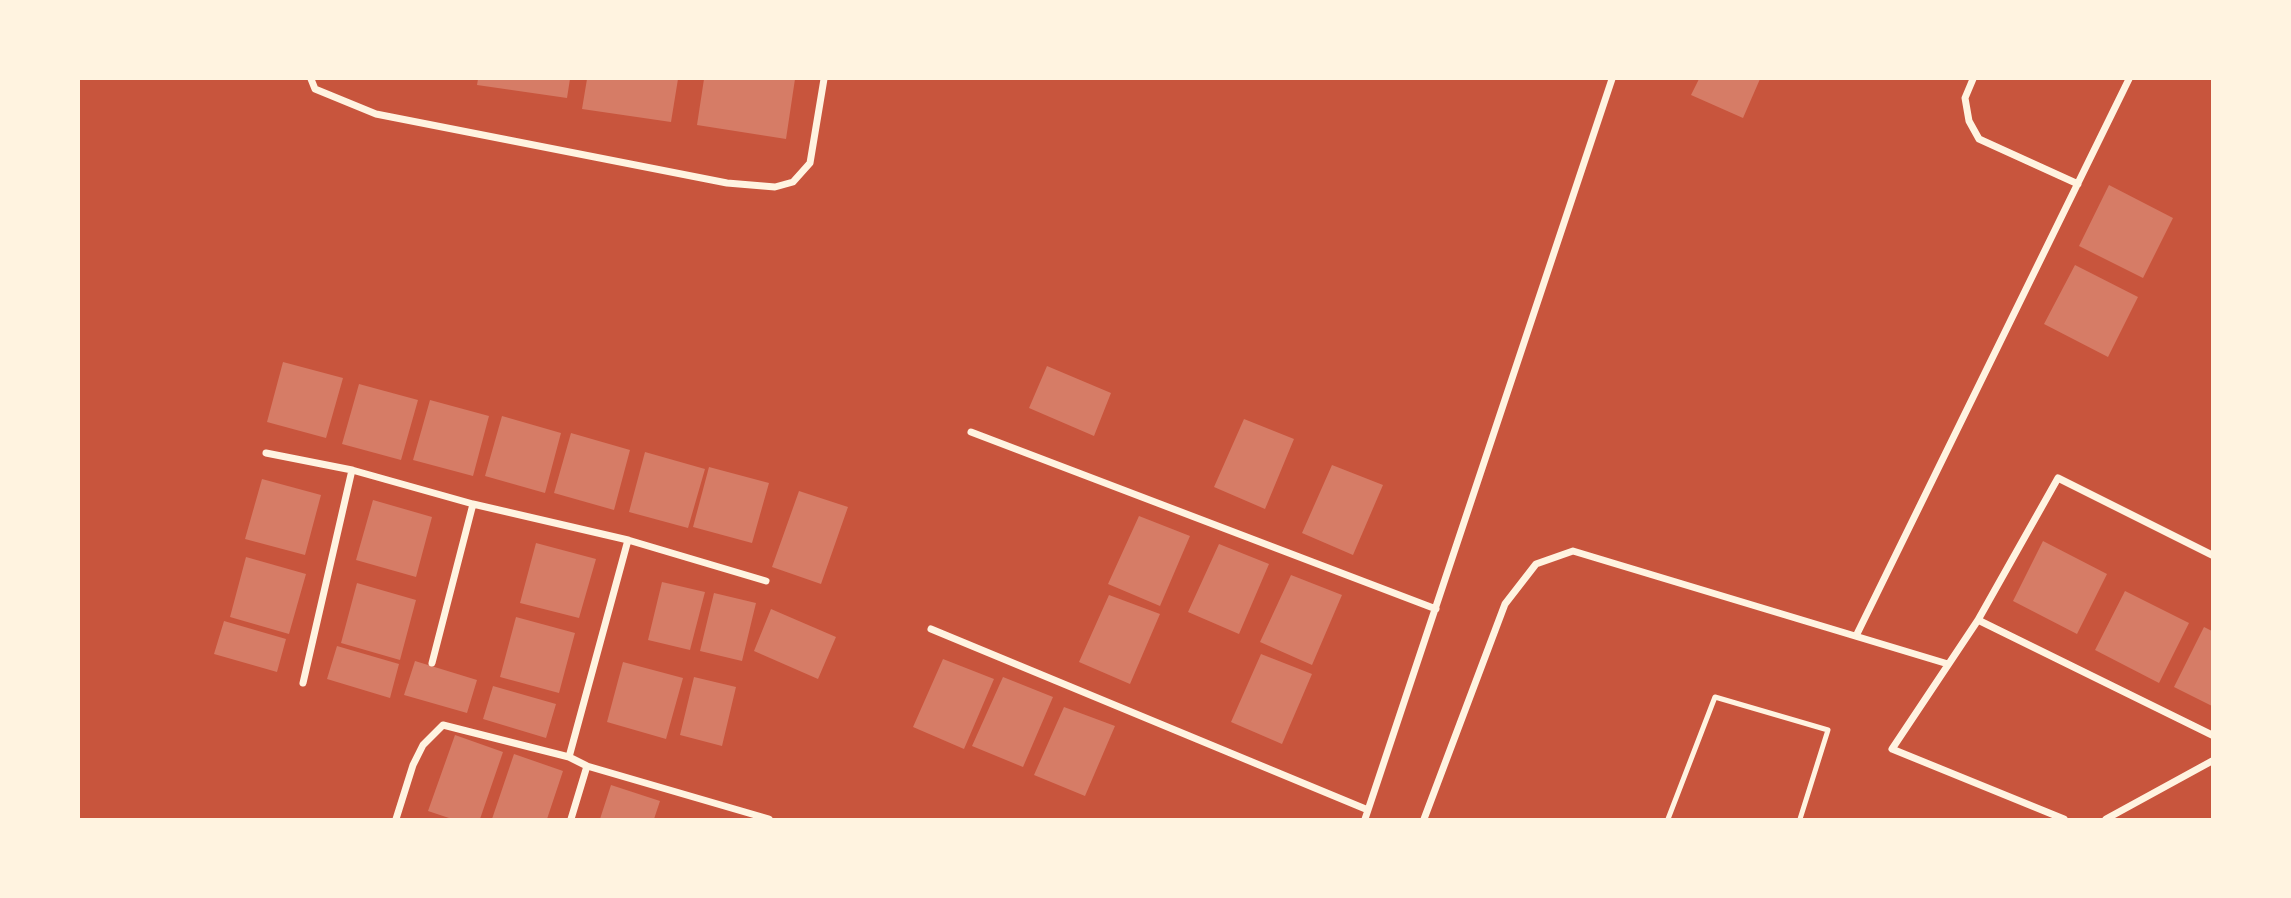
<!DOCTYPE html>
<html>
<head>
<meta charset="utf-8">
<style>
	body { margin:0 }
	#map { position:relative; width:2291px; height:898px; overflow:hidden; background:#c8553d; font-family:"DM Sans",sans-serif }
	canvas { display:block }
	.frame { position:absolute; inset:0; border:80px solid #fff3e0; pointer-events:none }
</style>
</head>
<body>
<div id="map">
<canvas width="2291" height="898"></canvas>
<div class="frame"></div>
</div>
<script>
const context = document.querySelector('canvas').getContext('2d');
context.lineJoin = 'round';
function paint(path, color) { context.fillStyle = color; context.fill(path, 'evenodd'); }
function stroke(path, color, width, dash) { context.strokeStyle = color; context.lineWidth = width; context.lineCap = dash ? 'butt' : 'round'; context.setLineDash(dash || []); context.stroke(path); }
paint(new Path2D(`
	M478,79H570L567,98L477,85Z
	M587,79H678L671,122L582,109Z
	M704,79H795L786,139L697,125Z
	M1699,79H1760L1743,118L1691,95Z
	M2109,185L2173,218L2143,278L2079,246Z
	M2075,265L2138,297L2108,357L2044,324Z
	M283,362L343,378L326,438L267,422Z
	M1047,366L1111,393L1094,436L1029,408Z
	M359,384L418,400L401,460L342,444Z
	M430,400L489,416L473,476L413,460Z
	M502,416L561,433L545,493L485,476Z
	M1244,419L1294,439L1265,509L1214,487Z
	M571,433L630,450L614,510L554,493Z
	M645,452L705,469L688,528L629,512Z
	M1332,465L1383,485L1353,555L1302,533Z
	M709,467L769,483L752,543L693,527Z
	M262,479L321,495L305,555L245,539Z
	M799,491L848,507L821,584L772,567Z
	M373,500L432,517L416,577L356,560Z
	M1139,516L1190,536L1160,606L1108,584Z
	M2043,541L2107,574L2077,634L2013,601Z
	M536,543L596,559L579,618L520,603Z
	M1219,544L1269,564L1239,634L1188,612Z
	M246,557L306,574L289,634L230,617Z
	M1291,575L1342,595L1312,665L1260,642Z
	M662,582L705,592L690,650L648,640Z
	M357,583L416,600L400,660L341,643Z
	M2125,591L2189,623L2159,683L2095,650Z
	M714,593L756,603L742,661L700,651Z
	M1109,595L1160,614L1130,684L1079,662Z
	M771,609L836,637L818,679L754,651Z
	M516,617L575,633L559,693L500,677Z
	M224,621L286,639L277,672L214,654Z
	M2204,627L2212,631V706L2174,687Z
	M337,646L399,664L390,698L327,679Z
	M1261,654L1312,674L1282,744L1231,722Z
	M943,659L994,679L964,749L913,727Z
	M415,661L477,680L467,713L404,695Z
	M623,662L683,678L666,739L607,722Z
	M694,677L736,687L722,746L680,735Z
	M1003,677L1053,697L1023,767L972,746Z
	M493,686L556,704L546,738L483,719Z
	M1064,707L1115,726L1085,796L1034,775Z
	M455,735L503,752L480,819H452L428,811Z
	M514,754L563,771L547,819H492Z
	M611,785L660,801L654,819H600Z`), '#d67c66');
stroke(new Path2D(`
	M1668,819L1715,697L1828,730L1800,819`), '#fff3e0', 5);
stroke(new Path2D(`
	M311,79L315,89L376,114L727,183L775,187L793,182L810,163L824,79
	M1973,79L1965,98L1969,121L1979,139L2078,184
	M971,432L1436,609
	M266,453L352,470L473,504L628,540L569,757
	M628,540L766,581
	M2212,555L2058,478L1978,620L2212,735
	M1978,620L1892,749L2064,819
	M931,629L1368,810
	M1856,636L2129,79
	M432,663L473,504
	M303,683L352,470
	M396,819L413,765L423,745L443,725L569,757L587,766L769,819
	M571,819L587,766
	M1365,819L1612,79
	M1424,819L1505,604L1536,564L1573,551L1948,664
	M2106,819L2212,761`), '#fff3e0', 7);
</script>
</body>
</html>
